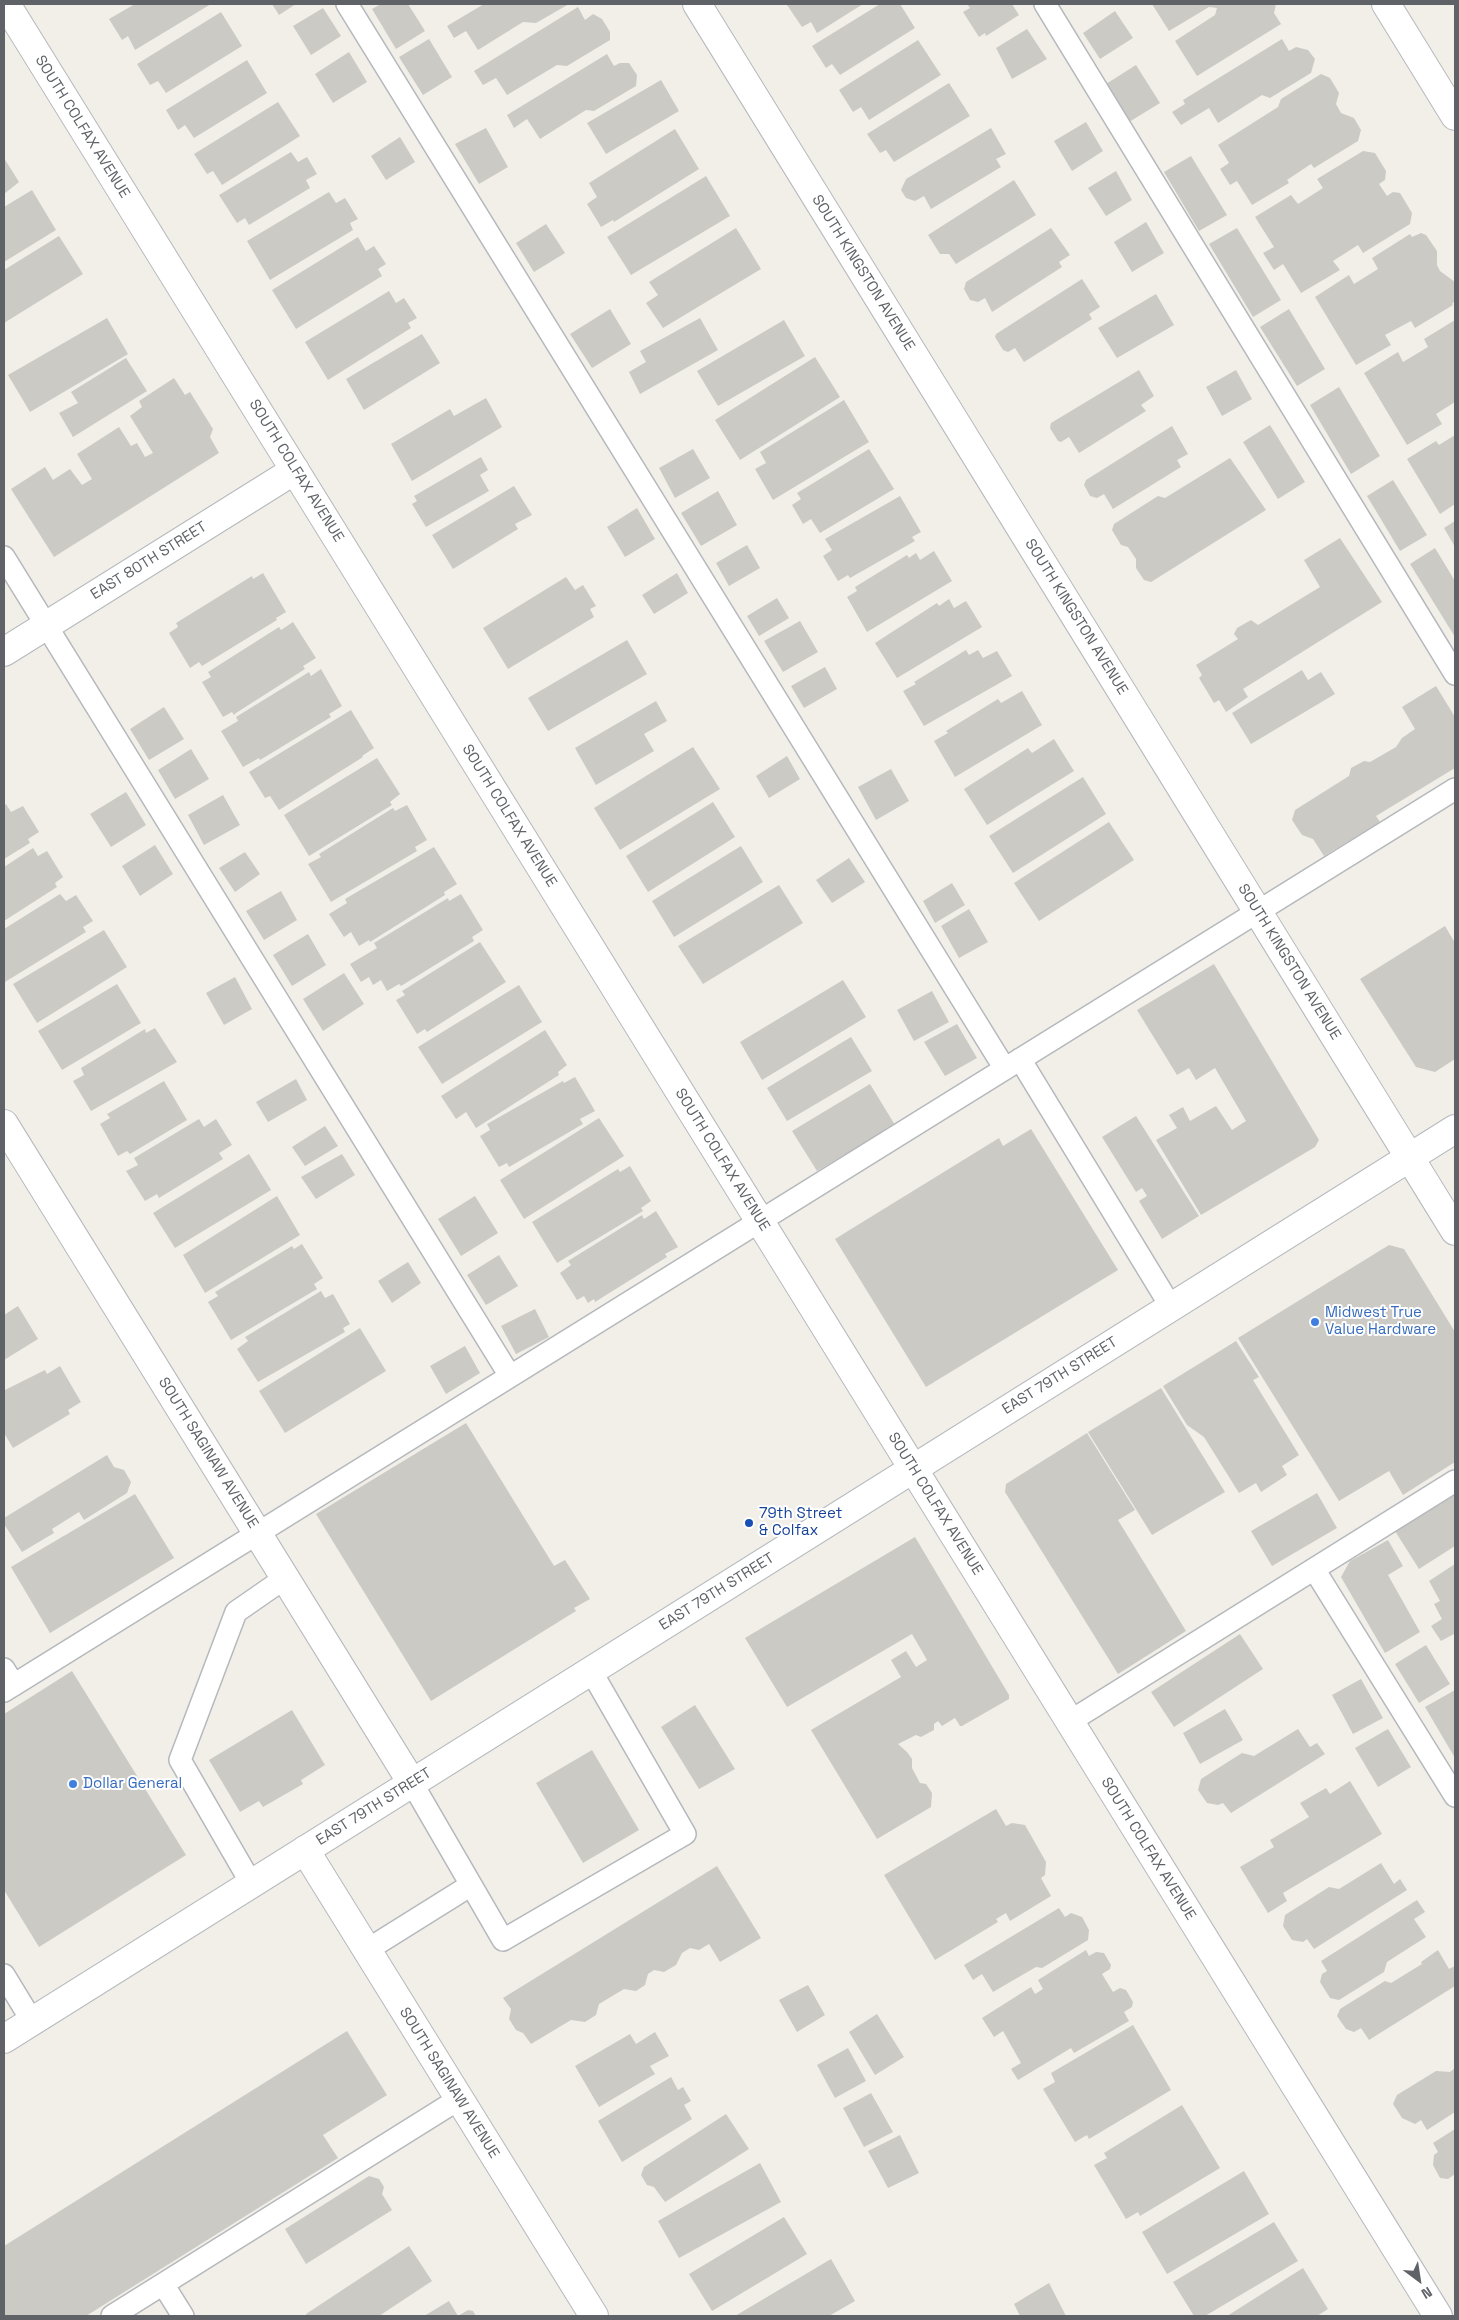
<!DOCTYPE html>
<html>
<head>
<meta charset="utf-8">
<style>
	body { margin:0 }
	#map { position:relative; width:1459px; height:2320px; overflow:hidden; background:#f1efe8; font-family:"Space Grotesk",sans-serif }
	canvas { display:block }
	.frame { position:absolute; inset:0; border:5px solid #5f6368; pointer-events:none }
	.north { position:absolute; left:1394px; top:2255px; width:50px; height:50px; -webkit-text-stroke:4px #fff; paint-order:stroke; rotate:149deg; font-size:14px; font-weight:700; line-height:20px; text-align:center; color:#5f6368 }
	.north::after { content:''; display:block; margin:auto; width:18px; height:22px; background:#5f6368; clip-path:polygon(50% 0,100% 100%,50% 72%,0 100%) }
</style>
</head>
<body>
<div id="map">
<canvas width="1459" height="2320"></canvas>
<div class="frame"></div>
<div class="north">N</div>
</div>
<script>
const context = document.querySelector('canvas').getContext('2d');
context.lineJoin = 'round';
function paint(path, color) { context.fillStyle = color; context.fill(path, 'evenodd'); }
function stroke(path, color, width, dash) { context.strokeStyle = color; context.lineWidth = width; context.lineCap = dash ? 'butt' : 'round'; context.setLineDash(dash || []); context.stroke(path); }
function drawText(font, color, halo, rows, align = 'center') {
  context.font = font + ' "Space Grotesk",sans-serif'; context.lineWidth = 4; context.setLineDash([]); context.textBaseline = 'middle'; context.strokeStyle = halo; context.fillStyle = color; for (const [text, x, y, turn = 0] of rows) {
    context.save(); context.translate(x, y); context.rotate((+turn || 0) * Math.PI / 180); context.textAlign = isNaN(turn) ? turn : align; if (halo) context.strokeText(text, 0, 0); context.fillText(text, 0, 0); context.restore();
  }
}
paint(new Path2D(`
	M135,4H211L135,50L128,36L122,40L109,19Z
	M272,4H296L279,15Z
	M381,4H408L425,31L396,49L372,9Z
	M484,4H569L536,23L523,22L478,50L466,31L454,38L447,26Z
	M789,4H863L817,33L811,22L802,27L787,5Z
	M880,4H900L915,28L840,75L832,64L826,68L812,46Z
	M967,4H1012L1019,15L986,36L985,33L979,37L963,12L970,8Z
	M1152,4H1276L1274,13L1281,24L1197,76L1175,41L1215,15L1217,8L1209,7L1169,31Z
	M578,7L585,20L593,14L602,19L610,32V40L567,66L557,65L507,95L496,78L483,85L474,71Z
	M323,8L341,36L311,55L293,26Z
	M1115,11L1133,38L1100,59L1083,33Z
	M221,12L242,46L166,93L158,81L150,85L137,64Z
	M1027,29L1047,59L1012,79L996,48Z
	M429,39L452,77L423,95L399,57Z
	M1282,39L1289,51L1296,47L1308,50L1315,59L1311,73L1270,98L1262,95L1218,123L1209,108L1181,125L1172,112L1185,104L1183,100Z
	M918,40L941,75L869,120L861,107L853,112L839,90Z
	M349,52L367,82L333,103L315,74Z
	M607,54L614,66L620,63H629L637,75L636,86L594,111L586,110L540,139L527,119L514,128L507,115Z
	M247,60L267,93L194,138L185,125L178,130L166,110Z
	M1136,65L1160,103L1129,122L1106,84Z
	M1321,74L1330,78L1339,93L1336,104L1341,113L1354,118L1361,130L1358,141L1314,168L1311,164L1287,180L1289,183L1252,205L1237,181L1230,185L1220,169L1229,163L1218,145L1278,107L1281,99Z
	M661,80L679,111L606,154L587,123Z
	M949,83L970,116L894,162L886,150L880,153L867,134Z
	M278,102L300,136L222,185L213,171L207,174L194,154Z
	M1086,122L1103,151L1072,171L1054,141Z
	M486,128L508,167L479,184L455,144Z
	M991,128L1006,154L996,159L1001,167L931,209L924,196L915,201L906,198L901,190L906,179Z
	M675,129L699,169L614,222L613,220L601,227L587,204L597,197L589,183Z
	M400,137L415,162L386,180L371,156Z
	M1363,151L1375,153L1386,171L1385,180L1379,184L1387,196L1393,192L1400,193L1412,213L1410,224L1363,253L1358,245L1333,261L1340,270L1301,293L1283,264L1274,270L1263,253L1274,247L1255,217L1291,195L1298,204L1323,188L1317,179Z
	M291,152L298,162L307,157L317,174L306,180L310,188L249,225L245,218L237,223L219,195Z
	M1191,156L1227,215L1199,231L1164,172Z
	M4,158L19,182L4,194Z
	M1116,171L1132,200L1106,216L1088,188Z
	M706,176L730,216L631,275L607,237Z
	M1014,180L1036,215L956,264L949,254H940L928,235Z
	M32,190L56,230L4,262V207Z
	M329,192L336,203L345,198L358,219L350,223L353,230L270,280L247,241Z
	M1146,222L1164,253L1132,272L1114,242Z
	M546,224L565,253L534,272L516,243Z
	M736,228L761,269L663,328L646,303L658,295L649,282Z
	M1051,228L1070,255L1059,262L1062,267L992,312L985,298L978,302L970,300L964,289L966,282Z
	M1237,228L1281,300L1253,317L1209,244Z
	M1421,233L1426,235L1437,251V265L1440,271L1455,282V301L1452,304L1453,305L1415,328L1411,321L1385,335L1391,345L1356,365L1315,297L1349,275L1354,284L1378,269L1372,258L1410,234L1412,237Z
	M59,236L83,274L4,323V270Z
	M358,237L366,251L374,246L386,264L378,269L382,276L296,329L272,290Z
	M1082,279L1100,307L1089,314L1092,319L1024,362L1015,348L1008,352L1003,350L995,337L996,334Z
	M389,291L396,303L404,298L417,318L408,323L411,328L328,380L305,342Z
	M1156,294L1174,325L1117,358L1098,328Z
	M610,309L631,344L592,368L570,334Z
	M1289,309L1325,369L1297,386L1260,327Z
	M107,318L128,354L30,412L8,375Z
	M700,318L718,350L640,394L629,372L646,362L640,351Z
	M784,320L805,356L718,406L697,371Z
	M1455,320V402L1436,414L1442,424L1407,445L1364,373L1398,352L1403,362L1428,347L1424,339Z
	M422,334L440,363L364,410L346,379Z
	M815,357L840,397L740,460L715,420Z
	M126,358L147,391L73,437L59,413L78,403L71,392Z
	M1139,370L1154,396L1141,405L1146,411L1079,453L1069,437L1061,442L1058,441L1050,428L1051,423Z
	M1236,370L1252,399L1222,416L1206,387Z
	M174,378L185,395L190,392L213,429L210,437L219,453L54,557L11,489L45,467L53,480L70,469L82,485L92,479L77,454L119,427L131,446L137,443L145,457L153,453L130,416L142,407L139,401Z
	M1339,387L1380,456L1351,474L1310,405Z
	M486,398L502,427L412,481L391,444L450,409L454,416Z
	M844,400L869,442L773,500L755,469L766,463L760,452Z
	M1270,425L1305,482L1278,499L1243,442Z
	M1172,426L1188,454L1177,460L1181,467L1113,509L1104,494L1097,498L1090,496L1084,485L1086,480Z
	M1455,435V504L1440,514L1407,459L1436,441L1439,445Z
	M693,449L710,478L675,498L659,468Z
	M869,449L894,489L820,533L811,519L803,524L792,505L801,499L797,493Z
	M481,457L488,470L480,475L489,491L426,527L412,504L417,501L414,496Z
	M1230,458L1266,510L1151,582L1144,580L1136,568V559L1128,547L1121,545L1112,530L1114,524L1158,496L1165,498Z
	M1393,480L1427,535L1400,551L1367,496Z
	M514,486L532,515L515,524L518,529L453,569L432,535Z
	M718,491L737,525L701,546L681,513Z
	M900,496L921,532L912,537L915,541L850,578L848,575L838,581L823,556L832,550L825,539Z
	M637,508L655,539L625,557L607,527Z
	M1455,521V547L1444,528Z
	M1340,538L1382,602L1243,689L1248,697L1226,712L1219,700L1214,703L1199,678L1202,675L1196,665L1238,639L1234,634L1237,628L1251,620L1258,625L1320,587L1304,560Z
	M747,545L760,568L729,586L716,563Z
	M1435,548L1455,581V637L1410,564Z
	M934,551L952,581L867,632L847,597L857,591L855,587L907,555L909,558L916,553L920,560Z
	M263,573L286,612L276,618L277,620L202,666L199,662L190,668L169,633L178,627L176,623L252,576L253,579Z
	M677,573L688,593L654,614L642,595Z
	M566,577L575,590L583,585L596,606L590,609L594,617L508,669L483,628Z
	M777,598L789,618L759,636L747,616Z
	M949,599L954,608L966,601L982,627L897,678L875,643L937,603L939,606Z
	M800,621L818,652L783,672L764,641Z
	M293,622L316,658L303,666L305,669L236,713L234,715L232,712L223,717L202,682L211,677L208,672L279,627L281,630Z
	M627,640L647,674L548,731L528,698Z
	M966,650L969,655L978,650L983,658L997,651L1012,676L924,726L903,691L916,684L914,682Z
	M825,667L837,689L804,708L791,686Z
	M321,669L342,706L329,714L331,717L260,760L259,758L243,767L221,731L238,721L236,717L309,672L311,676Z
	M1302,670L1308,680L1321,672L1335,694L1251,744L1232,713Z
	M1436,686L1455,717V768L1376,816L1380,822L1324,856L1313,839L1302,835L1292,820L1295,810L1349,776L1351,768L1364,761L1370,762L1396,747L1402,738L1415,729L1402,707Z
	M1022,691L1042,725L955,777L934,741L948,733L946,731L998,699L1001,703Z
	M656,701L667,721L644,734L654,751L596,785L575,748Z
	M164,707L184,739L149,760L130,729Z
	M351,710L374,748L362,756L363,757L279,810L270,796L265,798L249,772Z
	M1054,739L1074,771L987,825L964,789L1028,748L1032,753Z
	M693,747L720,789L620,850L594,808Z
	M191,749L209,779L175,799L158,770Z
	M787,756L800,779L769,798L756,776Z
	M377,758L400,794L390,802L392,805L309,856L284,815Z
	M891,769L909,801L876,820L858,787Z
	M1083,777L1106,814L1013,873L989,836Z
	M126,792L146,825L111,847L90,814Z
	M223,795L240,825L204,845L188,815Z
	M713,802L735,837L648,892L626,856Z
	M6,804L11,812L23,806L39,832L28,839L30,843L4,859V806Z
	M407,805L427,840L415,847L417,851L331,902L308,864L321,857L319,854L393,808L395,811Z
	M1109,822L1134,860L1039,921L1014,883Z
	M155,845L173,874L140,896L122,866Z
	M741,846L763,882L674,937L652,901Z
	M434,847L457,884L444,892L445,895L370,942L369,940L359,946L351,932L344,937L329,914L347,903L345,899Z
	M33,848L38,856L47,851L63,877L55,883L57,887L4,921V867Z
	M245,852L260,874L235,892L219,868Z
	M849,858L865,882L832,903L816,880Z
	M952,883L965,905L935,923L923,901Z
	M779,885L803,923L703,984L678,946Z
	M281,891L297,920L264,940L246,911Z
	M60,894L66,901L76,895L93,921L83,927L86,932L5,982L4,929Z
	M461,894L483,930L472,937L474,941L401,986L399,984L387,991L381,980L373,985L369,977L361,982L350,964L377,948L374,943L448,898L449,901Z
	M969,909L988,942L959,958L941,926Z
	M1445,926L1455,943V1059L1435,1072L1416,1067L1360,979Z
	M104,930L127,967L37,1023L13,984Z
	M308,934L326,965L292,986L273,955Z
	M480,942L506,982L427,1032L425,1029L417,1034L396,1000L405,995L402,991Z
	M1214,964L1319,1140L1315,1147L1201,1215L1156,1140L1177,1128L1169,1115L1183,1107L1190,1121L1216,1106L1232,1130L1246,1121L1215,1068L1196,1080L1189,1068L1177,1075L1137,1010Z
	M344,973L364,1004L323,1031L303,999Z
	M235,977L252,1009L224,1025L206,993Z
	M843,980L866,1017L762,1080L740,1042Z
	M117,984L141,1023L62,1070L38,1031Z
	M519,985L542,1022L442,1084L418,1047Z
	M932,991L949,1022L914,1041L897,1010Z
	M957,1024L977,1058L945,1076L924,1042Z
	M155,1028L177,1062L91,1111L73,1081L84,1075L81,1068L145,1029L146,1033Z
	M545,1030L567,1065L558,1072L559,1075L476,1128L466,1112L456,1119L441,1096Z
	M851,1037L872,1071L787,1121L767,1088Z
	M575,1077L595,1111L580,1119L583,1124L509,1167L507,1163L499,1167L480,1136L490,1130L487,1124L563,1081L564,1083Z
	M296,1079L307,1100L268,1122L256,1102Z
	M164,1081L187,1120L130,1154L127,1151L118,1156L100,1124L110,1118L107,1114Z
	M870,1084L895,1125L817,1171L792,1131Z
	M1136,1116L1199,1216L1162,1239L1139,1201L1147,1196L1142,1188L1136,1192L1102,1137Z
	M599,1118L624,1156L524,1219L500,1180Z
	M199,1119L204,1127L216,1119L232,1145L219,1153L223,1159L159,1198L157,1194L145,1201L126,1171L138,1165L134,1158Z
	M325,1126L338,1146L305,1166L292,1147Z
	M1031,1129L1118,1270L926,1387L835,1239L999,1138L1003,1146Z
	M249,1154L271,1190L175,1248L153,1213Z
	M342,1154L355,1175L316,1199L301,1177Z
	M630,1166L651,1201L641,1208L643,1211L557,1263L532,1222L618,1169L620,1172Z
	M277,1196L300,1235L205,1293L183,1255Z
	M475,1196L498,1233L461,1256L438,1219Z
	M656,1211L678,1247L665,1254L667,1257L595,1302L594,1299L588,1303L584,1296L577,1300L560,1273L571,1265L568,1261L642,1215L644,1219Z
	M302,1244L323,1278L314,1284L317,1289L231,1340L208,1302L218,1296L215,1292L292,1246L294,1249Z
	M1389,1245L1404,1249L1455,1332V1462L1403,1495L1389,1471L1339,1501L1238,1338Z
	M499,1255L518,1286L486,1305L467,1275Z
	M408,1262L421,1283L392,1303L378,1281Z
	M321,1291L325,1298L333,1294L350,1324L343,1328L345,1332L258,1382L237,1349L248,1341L245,1337Z
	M18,1306L38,1339L4,1360V1315Z
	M535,1309L549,1337L516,1354L501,1326Z
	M360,1328L386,1371L285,1433L259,1391Z
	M1236,1341L1259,1377L1253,1380L1299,1455L1282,1466L1287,1475L1261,1492L1256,1483L1239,1493L1204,1437L1187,1425L1163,1386Z
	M465,1346L480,1373L446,1394L430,1366Z
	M60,1366L81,1402L68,1410L70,1414L13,1448L4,1433L5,1390L45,1370L47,1374Z
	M1161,1388L1225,1492L1152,1535L1088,1432Z
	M466,1423L554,1566L565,1560L590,1599L574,1608L576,1611L431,1701L316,1514Z
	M1087,1433L1135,1510L1118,1520L1186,1631L1118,1674L1005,1492L1006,1484Z
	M107,1455L114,1467L124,1470L131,1482L127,1493L84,1520L79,1512L52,1529L54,1533L22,1552L4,1524V1518Z
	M1317,1493L1337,1528L1272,1566L1251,1531Z
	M135,1494L174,1558L50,1633L11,1567Z
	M1455,1495V1546L1419,1569L1395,1531Z
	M915,1537L1009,1695V1699L962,1726H960L955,1718L942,1726L938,1721L934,1724V1730L921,1737L916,1735L898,1744L907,1752L912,1759V1768L920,1783L926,1784L932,1793L931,1807L877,1839L811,1730L901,1677L891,1660L906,1651L916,1667L927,1660L912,1634L787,1707L745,1638Z
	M1388,1540L1403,1566L1388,1575L1420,1632L1385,1653L1341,1577L1350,1561Z
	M1455,1564V1636L1454,1634L1441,1641L1431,1626L1442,1619L1434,1604L1440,1601L1429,1581Z
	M1240,1634L1263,1669L1174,1727L1151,1692Z
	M1426,1645L1450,1684L1419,1703L1395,1664Z
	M72,1671L186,1855L39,1947L4,1890V1714Z
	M1361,1679L1383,1718L1353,1734L1332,1695Z
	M1455,1690V1758L1425,1707Z
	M695,1705L735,1769L699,1789L661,1727Z
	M1225,1709L1243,1740L1200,1764L1183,1733Z
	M292,1710L325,1765L301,1780L303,1784L263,1807L259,1801L240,1812L209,1760Z
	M1298,1729L1310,1747L1317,1743L1325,1754L1231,1813L1223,1803L1218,1805L1207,1803L1198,1790L1201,1779L1242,1753L1254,1756Z
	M1388,1729L1411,1767L1378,1787L1355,1748Z
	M592,1750L639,1830L583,1863L536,1783Z
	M1350,1781L1382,1834L1283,1893L1287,1901L1268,1913L1240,1867L1274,1847L1270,1840L1309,1817L1300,1803L1326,1788L1330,1794Z
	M996,1809L1006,1826L1012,1823L1025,1825L1046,1862L1045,1875L1041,1878L1051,1896L1010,1921L1006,1913L996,1919L998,1922L935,1960L884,1875Z
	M1381,1863L1394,1884L1400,1879L1407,1890L1314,1949L1307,1939L1303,1942L1292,1940L1283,1926L1285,1915L1329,1887L1339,1889Z
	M717,1866L761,1938L720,1962L709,1944L699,1950L690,1948L682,1953L676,1965L664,1972L654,1970L648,1974L645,1985L636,1991L624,1989L599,2004L596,2015L585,2022L571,2020L531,2044L523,2033L516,2030L509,2019L511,2009L503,1998Z
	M1417,1900L1425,1912L1414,1919L1426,1937L1387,1962L1384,1972L1339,2000L1330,1998L1320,1982L1322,1974L1327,1971L1321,1961Z
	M1059,1908L1065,1917L1071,1913L1082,1917L1089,1930L1088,1940L1042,1968L1036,1967L993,1992L982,1974L973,1980L964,1965Z
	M1086,1950L1089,1956L1096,1952L1104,1953L1111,1965L1110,1969L1102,1974L1113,1992L1120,1988L1126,1990L1133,2002L1132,2007L1124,2012L1129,2021L1074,2053L1071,2048L1018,2080L1011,2069L1021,2063L1003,2031L994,2037L982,2018L1031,1987L1035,1994L1043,1989L1038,1980Z
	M1438,1950L1449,1969L1455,1966V1986L1369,2040L1361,2028L1354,2032L1346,2029L1337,2016L1340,2009L1385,1981L1391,1983L1422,1964L1421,1962Z
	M808,1985L825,2015L797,2032L779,2000Z
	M877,2014L904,2057L875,2075L849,2032Z
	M1133,2025L1171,2090L1089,2139L1087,2135L1075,2142L1043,2089L1055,2082L1051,2073Z
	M347,2031L387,2095L323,2135L338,2158L86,2316H4V2246Z
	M655,2032L669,2056L650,2066L655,2074L599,2107L575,2066L630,2034L636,2044Z
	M848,2048L866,2081L835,2098L817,2065Z
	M1455,2068V2112L1427,2130L1421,2120L1415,2124L1402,2118L1393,2104L1397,2095L1436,2071L1450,2072Z
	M671,2077L678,2090L683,2087L691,2101L684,2105L692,2119L622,2162L598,2121Z
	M871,2093L893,2132L864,2147L843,2108Z
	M1182,2105L1220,2168L1140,2216L1138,2212L1126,2219L1094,2165L1107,2158L1104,2153Z
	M726,2114L749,2149L665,2202L654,2187L647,2185L641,2175L644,2167Z
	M1455,2129V2174L1448,2179L1440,2178L1433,2165L1434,2155L1438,2152L1433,2143Z
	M900,2135L919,2173L888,2188L868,2151Z
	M760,2163L781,2202L679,2258L658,2221Z
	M1244,2171L1269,2214L1167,2274L1142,2232Z
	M369,2176L379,2179L384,2187L382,2194L392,2210L306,2264L285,2229Z
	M784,2217L807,2254L712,2311L689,2274Z
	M1274,2222L1298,2261L1205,2316H1194L1173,2282Z
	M409,2246L432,2281L379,2316H307L306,2314Z
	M831,2259L855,2301L829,2316H735Z
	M1303,2268L1328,2309L1317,2316H1227Z
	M1049,2283L1066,2316H1020L1014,2304Z
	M449,2301L458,2316L468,2310L473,2311L476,2316H424Z`), '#cccac5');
const lane = new Path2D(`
	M347,4L1005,1069
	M1045,4L1455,674
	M4,557L510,1376
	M1020,1059L1171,1307
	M1314,1569L1455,1796
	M4,1669L14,1685
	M4,1691L1455,789
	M1069,1722L1455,1481
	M412,1783L503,1940L685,1834L591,1671
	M251,1883L180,1760L236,1612L285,1578
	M367,1950L471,1885
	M4,1975L32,2021
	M163,2284L183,2316
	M112,2316L459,2099`);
const street = new Path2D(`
	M6,4L1438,2316
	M697,4L1455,1231
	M1386,4L1455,116
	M4,652L295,470
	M4,1124L412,1783
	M305,1850L594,2316`);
const secondary = new Path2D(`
	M4,2039L1455,1129`);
stroke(lane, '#b5b8bc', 24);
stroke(street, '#b5b8bc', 30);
stroke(secondary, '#b6babf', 30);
stroke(lane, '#fff', 21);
stroke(street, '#fff', 28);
stroke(secondary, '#fff', 28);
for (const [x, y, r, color] of [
	[1315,1322,5,"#3f7fe0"],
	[749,1523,5,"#1a4fb4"],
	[73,1784,5,"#3f7fe0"]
]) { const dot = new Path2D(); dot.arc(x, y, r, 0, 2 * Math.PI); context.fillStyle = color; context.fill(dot); stroke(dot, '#fff', 2); }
drawText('15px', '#5f6368', '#fff', [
	["SOUTH COLFAX AVENUE",82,127,58],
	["SOUTH KINGSTON AVENUE",863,273,58],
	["SOUTH COLFAX AVENUE",296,471,58],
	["EAST 80TH STREET",149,561,-32],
	["SOUTH KINGSTON AVENUE",1076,617,58],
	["SOUTH COLFAX AVENUE",509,816,58],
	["SOUTH KINGSTON AVENUE",1289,962,58],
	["SOUTH COLFAX AVENUE",722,1160,58],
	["EAST 79TH STREET",1060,1376,-32],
	["SOUTH SAGINAW AVENUE",208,1453,58],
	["SOUTH COLFAX AVENUE",935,1504,58],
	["EAST 79TH STREET",717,1592,-32],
	["EAST 79TH STREET",374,1807,-32],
	["SOUTH COLFAX AVENUE",1148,1849,58],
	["SOUTH SAGINAW AVENUE",449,2083,58]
]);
drawText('15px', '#366cbe', '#fff', [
	["Midwest True",1325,1313],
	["Value Hardware",1325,1330],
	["Dollar General",83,1784]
], 'left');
drawText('15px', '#164399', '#fff', [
	["79th Street",759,1514],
	["& Colfax",759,1531]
], 'left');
</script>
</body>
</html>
